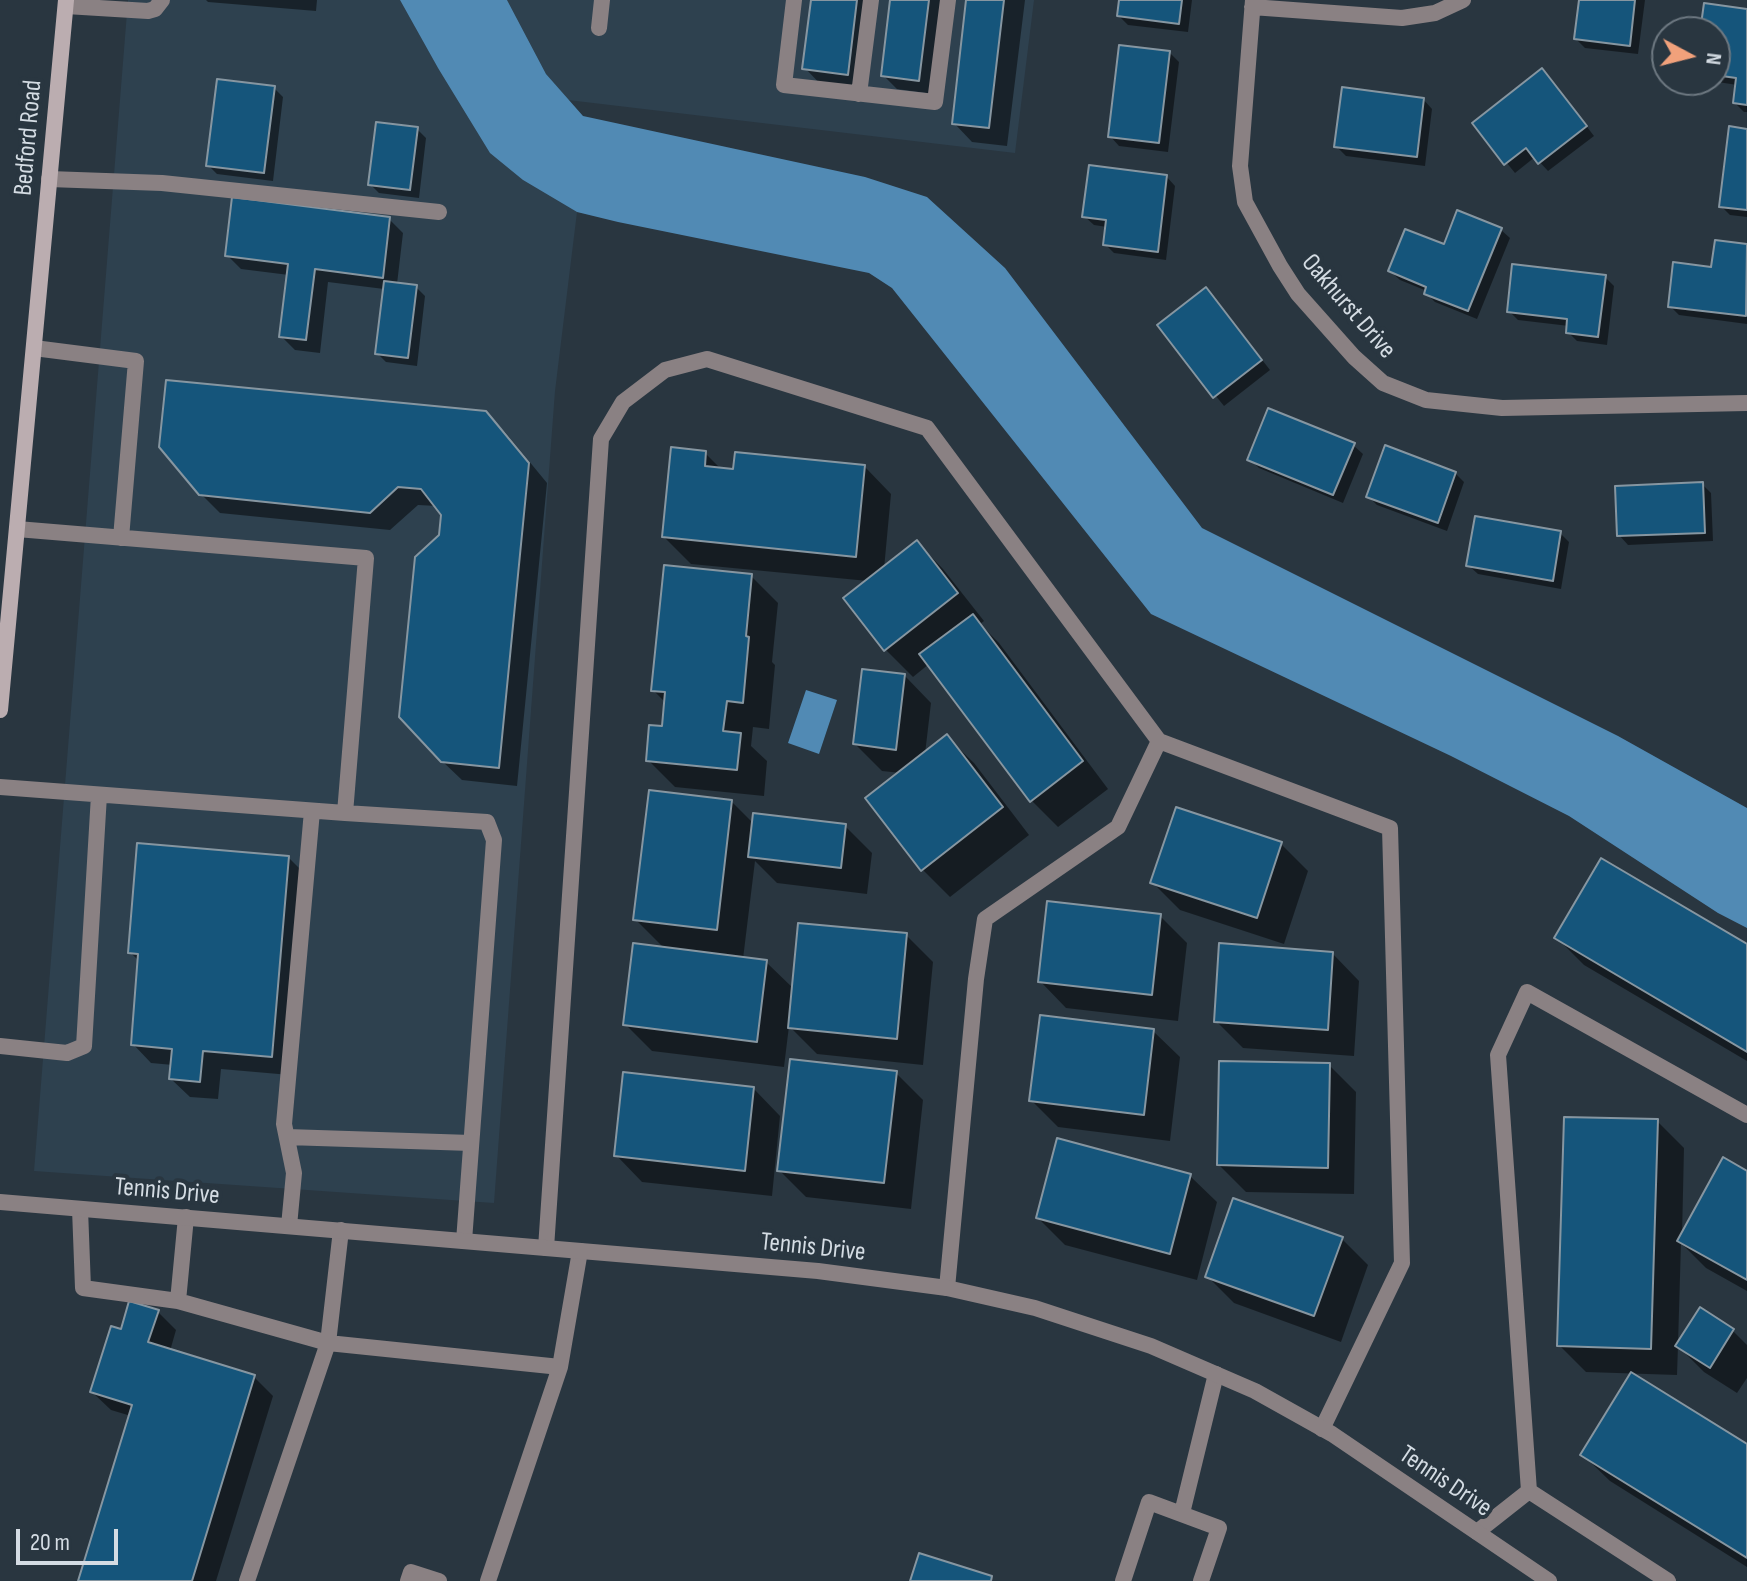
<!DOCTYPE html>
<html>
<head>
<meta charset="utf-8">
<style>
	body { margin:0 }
	#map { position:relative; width:1747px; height:1581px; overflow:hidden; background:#293640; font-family:"Sofia Sans Condensed",sans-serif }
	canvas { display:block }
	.north { position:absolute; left:1651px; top:16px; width:80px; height:80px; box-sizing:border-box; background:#293640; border:2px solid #6d7881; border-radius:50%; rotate:97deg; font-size:22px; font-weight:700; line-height:32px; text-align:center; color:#d4dce3 }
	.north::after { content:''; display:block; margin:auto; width:28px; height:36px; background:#f1a17b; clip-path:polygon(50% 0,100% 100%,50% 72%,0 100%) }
	.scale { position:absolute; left:16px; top:1529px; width:102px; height:36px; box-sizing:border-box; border:4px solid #d4dce3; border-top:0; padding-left:10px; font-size:24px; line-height:28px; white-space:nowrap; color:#d4dce3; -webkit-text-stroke:6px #293640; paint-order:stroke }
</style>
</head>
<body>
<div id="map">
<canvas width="1747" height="1581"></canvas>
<div class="north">N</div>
<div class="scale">20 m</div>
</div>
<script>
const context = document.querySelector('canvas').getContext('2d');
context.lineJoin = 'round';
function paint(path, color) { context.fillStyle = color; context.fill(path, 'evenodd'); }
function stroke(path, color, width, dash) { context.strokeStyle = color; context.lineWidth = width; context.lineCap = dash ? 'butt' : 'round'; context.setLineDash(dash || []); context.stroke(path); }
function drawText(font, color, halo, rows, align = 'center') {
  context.font = font + ' "Sofia Sans Condensed",sans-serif'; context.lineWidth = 8; context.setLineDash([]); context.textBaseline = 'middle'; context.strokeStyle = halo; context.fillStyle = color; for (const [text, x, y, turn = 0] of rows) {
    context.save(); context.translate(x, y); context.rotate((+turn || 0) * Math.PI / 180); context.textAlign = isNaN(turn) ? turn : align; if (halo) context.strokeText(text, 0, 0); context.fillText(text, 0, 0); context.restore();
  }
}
paint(new Path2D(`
	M128,0H400L438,68L523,180L577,212L555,391L494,1203L34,1171Z
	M507,0H1034L1015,153L568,100L546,74Z`), '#2e414f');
paint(new Path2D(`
	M400,0H507L546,74L583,116L865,177L927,197L1005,268L1202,528L1618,736L1747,808V928L1718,913L1569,816L1451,756L1151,614L892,288L869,273L618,222L577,212L523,180L490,153L438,68Z
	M806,690L837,700L819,754L788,743Z`), '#518ab4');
paint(new Path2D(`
	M206,0H317L316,11L208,2Z
	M813,0H878L866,92L823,87L805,68Z
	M892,0H944L933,94L897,89L883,75Z
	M968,0H1025L1007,146L972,142L954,123Z
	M1121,0H1192L1188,32L1128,25L1119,16Z
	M1581,0H1645L1638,54L1585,48L1576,39Z
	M1747,11V112H1744L1735,103L1737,85L1705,80H1715V32H1702Z
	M1170,53L1179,62L1168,152L1119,146L1110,136Z
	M1551,80L1594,136L1548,171L1535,157L1515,173L1475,124Z
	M274,88L283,97L273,181L217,174L208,165Z
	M1423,99L1432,109L1425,166L1346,156L1336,146Z
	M417,129L426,138L419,198L379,193L370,184Z
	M1747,131V217L1730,215L1721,206Z
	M1166,176L1175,186L1166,260L1114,253L1105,244L1107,227L1094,225L1084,216Z
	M389,219L403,233L397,284L416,287L425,296L417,366L386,362L377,353L384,289L328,282L320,353L295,350L281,336L289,275L241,269L227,255Z
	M1500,229L1510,238L1477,319L1435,302L1426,293L1427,291L1400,280L1390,271L1445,246Z
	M1716,242L1747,246V324L1679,315L1670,306L1713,269Z
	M1605,277L1614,286L1607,345L1577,341L1568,332L1569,326L1518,320L1509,311Z
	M1214,298L1270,370L1224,406L1159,326Z
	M486,413L505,432L547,483L517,786L462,780L442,761L441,536L443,514L437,506L418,505L390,530L220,513L201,494Z
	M1353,445L1363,454L1343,503L1259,468L1250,459Z
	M705,453L722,470L865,467L891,494L884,569L917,542L943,569L984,621L980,624L999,643L1108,789L1058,827L1031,800L929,664L913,677L886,650L846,599L868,581L691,564L664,537Z
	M1455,473L1464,482L1447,531L1377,505L1368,496Z
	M1702,484L1711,493L1713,541L1628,545L1619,535Z
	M1560,533L1569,542L1561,589L1478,574L1468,565Z
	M751,576L778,603L772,662L775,665L769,729L753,727L751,746L767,761L764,796L675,787L648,760L664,728L666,703L653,690Z
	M905,676L931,703L925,754L947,737L974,763L1029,835L950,897L923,870L868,798L901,773L882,771L855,744Z
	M732,802L754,824L845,826L872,853L867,894L777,883L755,861L743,959L766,962L794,989L906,935L933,962L923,1065L817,1054L789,1026L784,1067L652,1051L625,1024L665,949L636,920Z
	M1281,844L1308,871L1284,944L1180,910L1153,883Z
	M288,857L307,876L290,1075L221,1069L218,1099L190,1097L171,1079L173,1065L151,1063L133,1044L140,962L130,952Z
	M1160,916L1187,943L1178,1021L1066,1008L1040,981Z
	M1557,938L1747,946V1061L1584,965Z
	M1333,954L1359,981L1354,1056L1243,1048L1216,1021Z
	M1153,1031L1180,1057L1170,1141L1058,1127L1031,1100Z
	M1329,1065L1356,1092L1354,1194L1246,1192L1219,1165Z
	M896,1073L923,1100L911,1209L806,1197L779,1170Z
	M754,1089L780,1116L772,1196L642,1182L616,1155Z
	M1657,1121L1684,1148L1682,1237L1747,1173V1291L1706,1268L1681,1243L1678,1345L1700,1310L1733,1331L1747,1345V1378L1737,1393L1704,1372L1678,1346L1677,1375L1586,1372L1559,1345Z
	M1190,1176L1217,1202L1197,1280L1065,1245L1038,1218Z
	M1342,1239L1368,1265L1341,1342L1234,1303L1207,1276Z
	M158,1312L176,1330L170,1351L254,1377L273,1396L216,1581H80L131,1416L111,1410L92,1392L122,1331Z
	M1747,1447V1567L1610,1481L1583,1455Z`), '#0007');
const building = new Path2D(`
	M811,0H857L848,75L802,69Z
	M890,0H929L919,81L881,76Z
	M966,0H1004L989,128L952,124Z
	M1119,0H1182L1179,24L1117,16Z
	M1579,0H1635L1630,46L1574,39Z
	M1704,3L1747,9V105L1733,103L1736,78L1715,75V32H1700Z
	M1119,45L1170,51L1159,143L1108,137Z
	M1542,68L1587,126L1538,164L1526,148L1504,165L1472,123Z
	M217,79L275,86L264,173L206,166Z
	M1342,87L1424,98L1417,157L1334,147Z
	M376,122L418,127L410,190L368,185Z
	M1729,126L1747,129V210L1719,207Z
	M1089,165L1167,175L1158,252L1103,245L1106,220L1082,217Z
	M232,197L390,217L383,278L315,269L306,340L279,337L288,264L225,256Z
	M1457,210L1502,228L1468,311L1424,294L1426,287L1388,271L1405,229L1444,244Z
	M1715,240L1747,244L1746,316L1668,307L1673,262L1711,267Z
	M1512,264L1606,275L1598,337L1566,333L1567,319L1507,312Z
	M384,281L417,285L408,358L375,354Z
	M1206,287L1262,360L1213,398L1157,325Z
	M166,380L486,411L529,463L499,768L441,762L399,717L415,557L439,535L441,515L421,489L398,487L370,513L199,495L159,447Z
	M1268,408L1355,443L1333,495L1247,460Z
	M1385,445L1456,472L1438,523L1366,497Z
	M671,447L706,451L705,466L733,469L735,452L865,465L856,557L662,537Z
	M1703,482L1705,533L1617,536L1615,486Z
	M1475,516L1561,531L1553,581L1466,566Z
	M917,540L958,593L884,651L843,598Z
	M664,565L752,574L746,636L749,637L743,703L727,701L723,731L741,733L737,770L646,761L649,725L662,726L665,692L651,691Z
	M973,614L1083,761L1030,802L919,654Z
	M862,669L905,674L896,750L853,744Z
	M947,734L1003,807L921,871L865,798Z
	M649,790L732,800L717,930L633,920Z
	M1176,807L1282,842L1257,918L1150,883Z
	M753,813L846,824L841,868L748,857Z
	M137,843L289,856L272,1057L203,1051L200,1082L169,1079L172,1049L131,1045L138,954L128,953Z
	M1601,858L1747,944V1052L1554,938Z
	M1047,901L1161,914L1152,995L1038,982Z
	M798,923L907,933L897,1039L788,1028Z
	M633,943L767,960L757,1042L623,1025Z
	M1219,943L1333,952L1328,1030L1214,1022Z
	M1040,1015L1154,1029L1144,1115L1029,1101Z
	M790,1059L897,1071L884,1183L777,1171Z
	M1219,1061L1330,1063L1328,1168L1217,1165Z
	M623,1072L754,1087L745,1171L614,1156Z
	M1564,1117L1658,1119L1651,1349L1557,1346Z
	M1057,1138L1191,1174L1170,1254L1036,1218Z
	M1723,1157L1747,1171V1280L1677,1241Z
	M1233,1198L1343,1237L1314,1316L1205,1277Z
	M129,1301L159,1310L148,1342L255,1375L192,1581H78L132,1405L90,1392L111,1326L121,1329Z
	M1700,1307L1734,1329L1710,1368L1675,1346Z
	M1631,1372L1747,1444V1558L1580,1455Z
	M919,1553L992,1576L991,1581H910Z`);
paint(building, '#15557b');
stroke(building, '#8696a1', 2);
stroke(new Path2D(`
	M794,0L784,85L935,102L948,0
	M66,6L148,11L155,9L162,0
	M599,28L602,0
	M859,94L871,0
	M49,179L162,183L439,212
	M34,348L136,361L121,538
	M0,787L345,813L366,558L17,529
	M345,813L487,822L494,840L464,1241
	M0,1046L67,1053L84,1046L99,795
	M287,1137L471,1143
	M80,1209L83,1288L178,1301L186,1217
	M289,1226L294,1173L284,1124L312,811
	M546,1248L601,439L623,402L665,370L707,359L927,428L1159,741L1390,828L1402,1263L1322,1429
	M947,1288L976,979L985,919L1118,827L1159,741
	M178,1301L328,1343L341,1230
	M1182,1513L1216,1374
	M1477,1532L1529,1491
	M247,1581L328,1343L560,1367L580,1251
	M408,1581L411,1572L439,1581
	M488,1581L560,1367
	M1123,1581L1149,1502L1219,1528L1201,1581
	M1668,1581L1529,1491L1498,1055L1527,992L1747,1115`), '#8a8183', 16);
stroke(new Path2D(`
	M1253,0L1240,166L1245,202L1280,266L1298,294L1354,357L1383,383L1426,400L1502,408L1747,403
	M1252,7L1402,18L1435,13L1463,0
	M0,1202L818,1271L947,1288L1035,1308L1151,1346L1255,1391L1332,1434L1549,1581`), '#8a8183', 16);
stroke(new Path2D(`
	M0,710L66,0`), '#bbadb0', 16);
drawText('26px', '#d4dce3', '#293640', [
	["Bedford Road",29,138,-85],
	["Oakhurst Drive",1348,307,49],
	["Tennis Drive",167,1192,5],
	["Tennis Drive",813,1248,6],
	["Tennis Drive",1445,1482,34]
]);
</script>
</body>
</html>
